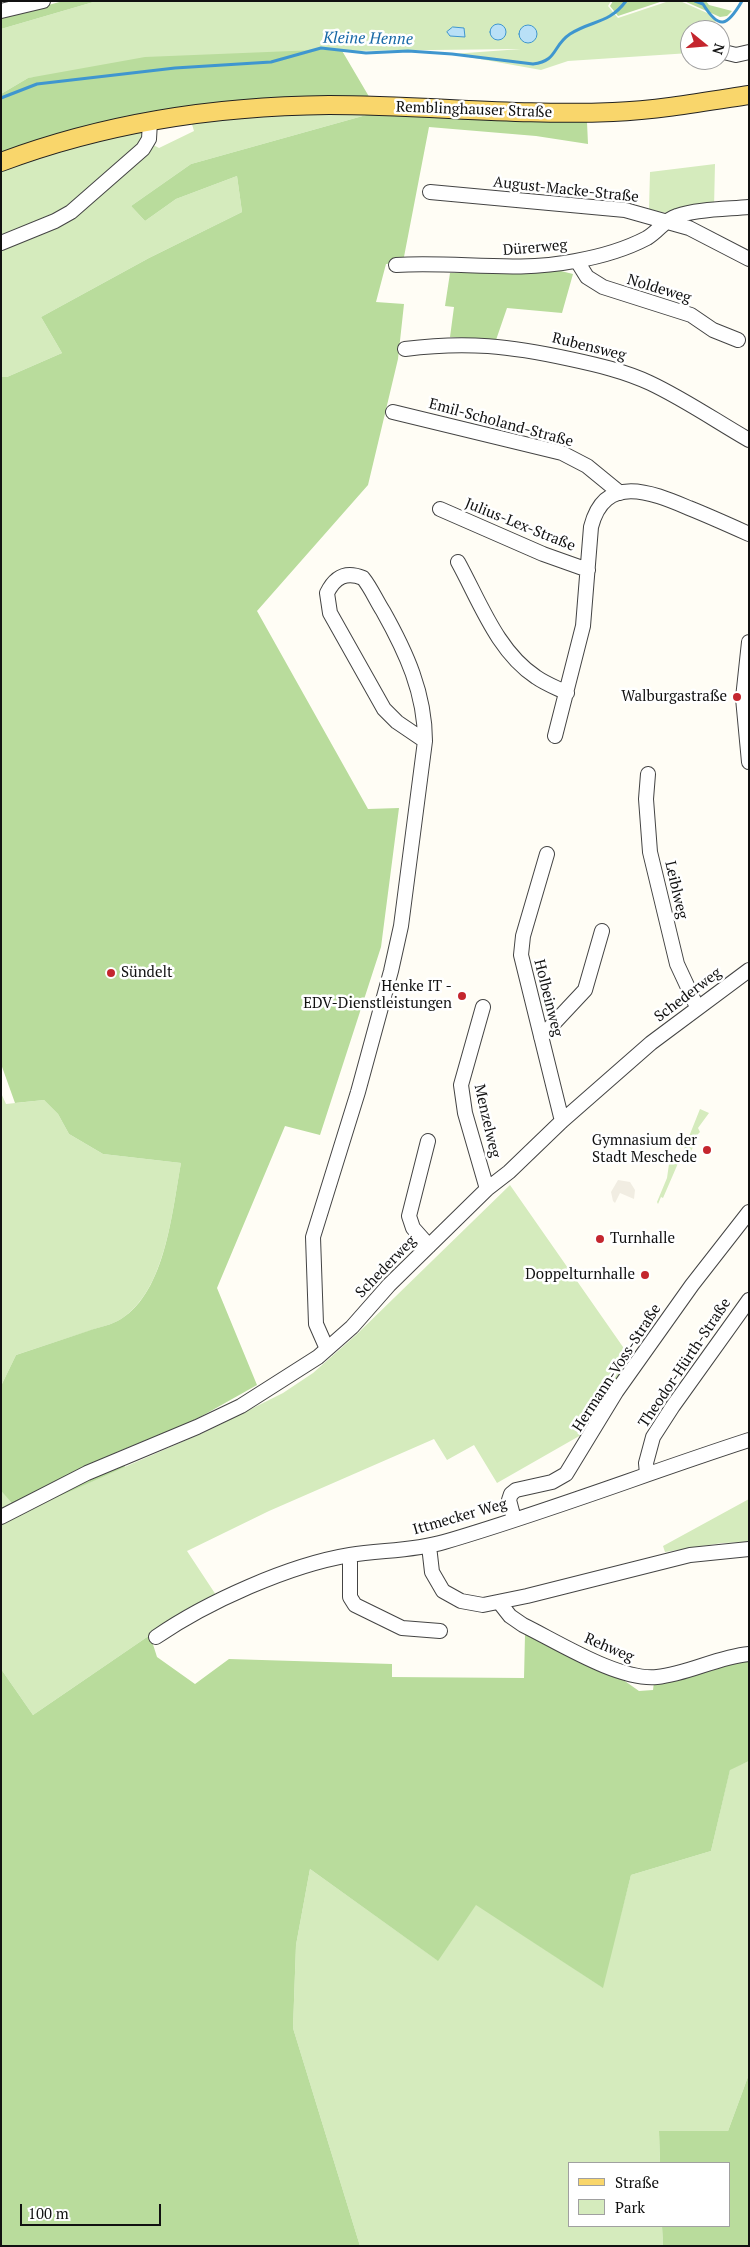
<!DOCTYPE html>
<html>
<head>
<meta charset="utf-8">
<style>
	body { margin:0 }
	#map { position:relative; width:750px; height:2247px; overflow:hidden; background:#fffdf5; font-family:"PT Serif",serif }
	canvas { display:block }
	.frame { position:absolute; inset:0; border:2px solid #111; pointer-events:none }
	.legend { position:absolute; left:568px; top:2162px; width:162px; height:65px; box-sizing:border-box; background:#fff; border:1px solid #a0a0a0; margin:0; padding:6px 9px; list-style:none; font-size:15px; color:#111 }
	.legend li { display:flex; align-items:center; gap:10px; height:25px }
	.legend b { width:25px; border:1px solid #a0a0a0 }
	.north { position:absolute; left:680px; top:20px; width:50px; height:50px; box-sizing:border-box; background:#fff; border:1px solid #a0a0a0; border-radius:50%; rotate:107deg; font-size:14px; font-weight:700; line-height:20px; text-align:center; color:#111 }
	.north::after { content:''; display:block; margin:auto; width:18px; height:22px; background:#c4262e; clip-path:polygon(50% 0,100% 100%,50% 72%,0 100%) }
	.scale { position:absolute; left:20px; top:2204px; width:141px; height:22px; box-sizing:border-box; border:2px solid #111; border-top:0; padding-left:6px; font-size:15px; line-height:18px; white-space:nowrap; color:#111; -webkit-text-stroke:4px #fff; paint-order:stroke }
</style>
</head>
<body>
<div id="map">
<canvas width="750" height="2247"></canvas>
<div class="frame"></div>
<ul class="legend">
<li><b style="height:6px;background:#f9d66b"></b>Straße</li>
<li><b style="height:14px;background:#d5ebbd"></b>Park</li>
</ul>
<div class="north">N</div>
<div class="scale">100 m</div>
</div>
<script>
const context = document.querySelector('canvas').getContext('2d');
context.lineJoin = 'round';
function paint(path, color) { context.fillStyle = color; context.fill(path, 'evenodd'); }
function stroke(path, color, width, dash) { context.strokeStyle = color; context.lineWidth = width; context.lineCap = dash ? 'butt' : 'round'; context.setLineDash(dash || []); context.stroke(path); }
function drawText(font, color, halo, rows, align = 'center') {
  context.font = font + ' "PT Serif",serif'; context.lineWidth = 5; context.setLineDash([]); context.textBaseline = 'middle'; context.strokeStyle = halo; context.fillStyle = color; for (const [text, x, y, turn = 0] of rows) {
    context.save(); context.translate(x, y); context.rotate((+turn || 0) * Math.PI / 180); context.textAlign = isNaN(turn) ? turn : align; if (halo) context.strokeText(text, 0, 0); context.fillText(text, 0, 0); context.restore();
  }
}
paint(new Path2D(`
	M97,1H611L608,6L618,18L669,1H680L714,16L718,30H690V53L568,61L541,70L452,54L521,49L342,51L28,78L1,94V29Z
	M377,112L191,164L131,206L145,221L176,199L237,176L242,212L149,258L41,317L62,353L7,377H1V168L60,150L140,131L144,133V140L159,148L194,131L191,121L295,113Z
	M715,164L714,208L666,213L649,209L650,172Z
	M1,1093L6,1104L44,1100L58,1114L69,1134L103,1154L181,1163C172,1211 166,1290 121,1319C112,1325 99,1327 89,1331C64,1339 40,1347 16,1355L1,1386Z
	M700,1109L709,1113L698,1128L700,1132L695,1137V1143L688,1157L682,1154Z
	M670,1157L679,1161L663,1198L661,1197L658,1204L657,1202L667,1178Z
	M510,1185L630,1357L581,1435L497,1483L474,1445L447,1460L434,1439L269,1511L187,1551L216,1595L150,1635L33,1715L1,1669V1491L21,1512L205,1432L283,1393L313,1373L356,1335Z
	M749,1499V1542L722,1543L665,1552L663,1546Z
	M749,1761V2074L728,2131H659L660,2163H569V2226H662L663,2246H360L293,2028L296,1945L310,1869L437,1960L476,1904L602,1987L631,1875L711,1851L730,1769Z`), '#d5ebbd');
paint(new Path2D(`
	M63,1H97L1,29V18Z
	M613,1H663L618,16L610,6Z
	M684,1H706L709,5L732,11L727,16L720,17Z
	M341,49L371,100H267L1,156V94L28,78L145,57Z
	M377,112L535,122H587L588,144L536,136L429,127L403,262L386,264L376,302L404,304L398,359L368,485L257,611L368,809L399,808L381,947L320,1135L285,1126L217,1288L257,1385L193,1421L117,1452L125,1467L21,1513L1,1491V1386L16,1355C40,1347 64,1339 88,1331C99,1327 112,1325 121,1319C166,1291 172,1211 181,1163L103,1154L69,1134L58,1114L44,1100L15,1103L1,1064V377H7L62,353L41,317L149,258L242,212L237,176L176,199L145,221L131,206L191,164Z
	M561,271L573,274L562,313L507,308L496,340L450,337L454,307L445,306L450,273Z
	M150,1635L157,1657L195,1684L229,1659L392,1664V1677L524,1678L525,1635L552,1639L622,1679L639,1691L653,1690L654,1682L749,1658V1761L730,1770L711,1851L631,1875L603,1988L476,1905L438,1961L310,1869L296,1945L293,2028L360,2246H1V1669L33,1715Z
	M749,2074V2246H663L662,2226H729V2163H660L659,2131H728Z`), '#b9dc9c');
paint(new Path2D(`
	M618,1180L630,1182L635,1190L634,1199L620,1193L615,1203L613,1201L611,1192Z`), '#f1ede2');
const water = new Path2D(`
	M490 32a8 8 0 1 1 16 0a8 8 0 1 1-16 0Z
	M519 34a9 9 0 1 1 18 0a9 9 0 1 1-18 0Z
	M453,27L464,28L465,37L450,36L447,32Z`);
paint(water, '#b9e0f7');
stroke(water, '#3f96cf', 1);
stroke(new Path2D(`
	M695,1L703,4C719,30 727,27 742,1
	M1,98L37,84L175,68L271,62L321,48L366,53L408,51L452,54L533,64C558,61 552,46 570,34C592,20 609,24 626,1`), '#3f96cf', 3);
const minor = new Path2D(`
	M1,11L43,1
	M720,51L736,55L749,52
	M430,192L625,210L689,228L749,259
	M1,243L55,221L71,212L143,149L149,139L150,122
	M577,261L587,277L603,287L691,315L713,330L738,340
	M396,265C456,261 514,273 575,261C598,257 626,249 647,238C659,231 664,220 677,216C696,209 728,209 749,207
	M405,349C467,341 510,346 570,359C598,365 624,371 650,383C684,399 716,421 749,440
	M393,412L562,453L587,466L620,493
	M440,509L543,554L588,570
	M458,562C480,602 497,651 536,677C546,684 557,688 567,693
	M749,642L743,698L749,762
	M555,736L583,626L591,527C605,472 653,493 689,508C709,516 729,525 749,534
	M648,774L646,799L650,852L677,964L697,1007
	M547,854L523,936L521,955L562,1121
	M483,1007L461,1085L465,1113L487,1189
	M541,1037L585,990L602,931
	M428,1141L409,1216L413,1228L429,1246
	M327,1349L316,1324L313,1237L358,1092L391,971L401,926L425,741C425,693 406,652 383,611C376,600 371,588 363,578C346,571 335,577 327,593L330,613L384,709L397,722L425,741
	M647,1474L646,1463L653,1437L673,1406L749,1300
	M1,1517L87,1473L197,1427L241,1406L318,1357L352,1327L389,1285L487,1189L509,1172L562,1121L651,1043L749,970
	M514,1519L509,1500L511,1494L516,1490L552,1482L566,1474L616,1392L692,1285L749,1212
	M429,1546L432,1572L443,1591L461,1601L483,1605L527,1596L690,1555L749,1549
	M350,1555V1597L355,1605L402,1628L440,1631
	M499,1602L510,1616L523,1625C558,1642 619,1681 657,1677C688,1674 717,1657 749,1654
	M156,1637C207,1602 289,1565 350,1555C381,1550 413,1551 444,1542C547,1512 647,1473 749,1440`);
const major = new Path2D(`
	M1,162C105,123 218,106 329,105C424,105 518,116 613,112C659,110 704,102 749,95`);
stroke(minor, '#444', 16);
stroke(major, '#222', 20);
stroke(minor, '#fff', 14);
stroke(major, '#f9d66b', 18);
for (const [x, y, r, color] of [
	[737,697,5,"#c4262e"],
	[111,973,5,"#c4262e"],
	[462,996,5,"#c4262e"],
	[707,1150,5,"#c4262e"],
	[600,1239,5,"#c4262e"],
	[645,1275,5,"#c4262e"]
]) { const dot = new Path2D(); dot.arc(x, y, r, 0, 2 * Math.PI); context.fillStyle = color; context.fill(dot); stroke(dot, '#fff', 2); }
drawText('15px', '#111', '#fff', [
	["Remblinghauser Straße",474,110,2],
	["August-Macke-Straße",566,190,6],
	["Dürerweg",535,248,-5],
	["Noldeweg",659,289,17],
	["Rubensweg",589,347,14],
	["Emil-Scholand-Straße",501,423,15],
	["Julius-Lex-Straße",520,525,22],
	["Leiblweg",676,890,77],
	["Schederweg",688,995,-37],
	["Holbeinweg",548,998,76],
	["Menzelweg",487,1121,77],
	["Schederweg",386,1267,-46],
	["Theodor-Hürth-Straße",685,1363,-56],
	["Hermann-Voss-Straße",617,1368,-57],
	["Ittmecker Weg",460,1517,-16],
	["Rehweg",609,1648,23]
]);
drawText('15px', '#111', '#fff', [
	["Walburgastraße",727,697],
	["Sündelt",121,973,"left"],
	["Henke IT -",452,987],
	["EDV-Dienstleistungen",452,1004],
	["Gymnasium der",697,1141],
	["Stadt Meschede",697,1158],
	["Turnhalle",610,1239,"left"],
	["Doppelturnhalle",635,1275]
], 'right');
drawText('italic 16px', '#1768a6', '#fff', [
	["Kleine Henne",368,39,1]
]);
</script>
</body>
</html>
